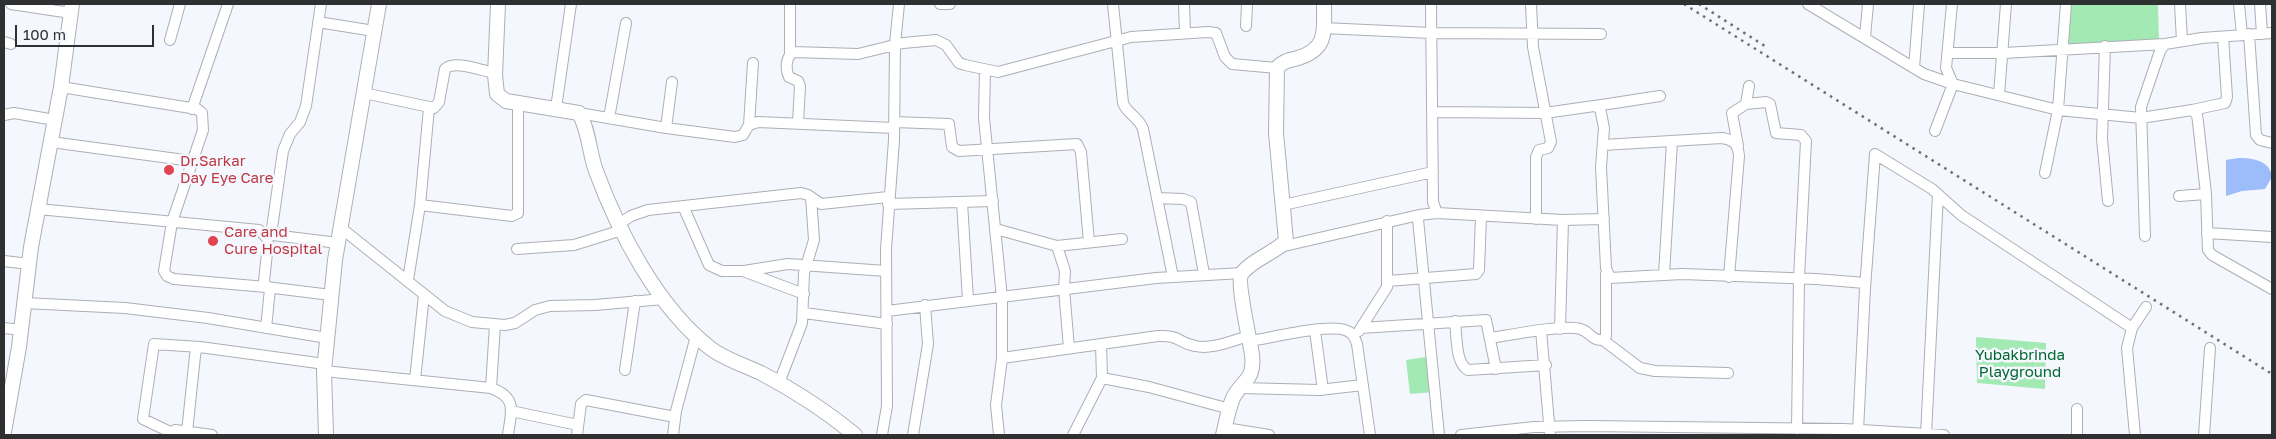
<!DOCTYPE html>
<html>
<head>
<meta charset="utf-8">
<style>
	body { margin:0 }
	#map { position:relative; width:2276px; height:439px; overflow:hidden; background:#f5f7fe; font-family:"Golos Text",sans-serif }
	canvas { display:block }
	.frame { position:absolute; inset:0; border:5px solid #2f3032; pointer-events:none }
	.scale { position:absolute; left:15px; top:25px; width:139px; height:22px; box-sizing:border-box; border:2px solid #2f3032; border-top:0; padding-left:6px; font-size:15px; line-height:18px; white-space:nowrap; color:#2f3032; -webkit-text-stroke:4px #f5f7fe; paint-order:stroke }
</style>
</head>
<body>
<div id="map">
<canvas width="2276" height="439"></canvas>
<div class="frame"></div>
<div class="scale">100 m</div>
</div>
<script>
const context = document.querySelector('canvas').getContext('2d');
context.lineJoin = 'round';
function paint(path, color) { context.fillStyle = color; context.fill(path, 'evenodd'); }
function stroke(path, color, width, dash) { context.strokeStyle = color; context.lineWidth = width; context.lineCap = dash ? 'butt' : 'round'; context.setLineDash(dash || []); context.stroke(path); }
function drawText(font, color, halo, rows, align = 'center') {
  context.font = font + ' "Golos Text",sans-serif'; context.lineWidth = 5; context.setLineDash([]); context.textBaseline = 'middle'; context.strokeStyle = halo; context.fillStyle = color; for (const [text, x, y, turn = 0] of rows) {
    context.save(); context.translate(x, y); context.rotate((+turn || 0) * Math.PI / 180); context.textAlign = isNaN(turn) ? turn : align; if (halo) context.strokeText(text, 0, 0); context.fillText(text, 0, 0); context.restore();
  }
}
paint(new Path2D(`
	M2068,4H2158L2159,40L2068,45Z
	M1976,337L2046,343L2045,389L1977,383Z
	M1432,356L1434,392L1410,394L1406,360Z`), '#a3e9b3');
paint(new Path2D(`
	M2238,158C2252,158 2270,160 2272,177L2265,189L2242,191L2226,196V160Z`), '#9dbcfa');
const street = new Path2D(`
	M11,4L71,13
	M940,4H950
	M1113,4L1123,103C1127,114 1139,117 1143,129L1173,277
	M1184,4L1185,33
	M1431,4L1433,202L1437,213L1563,220L1604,219
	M1531,4L1533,47L1551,142L1548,148L1539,150L1536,157V219
	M1808,4L1924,74L1953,84L2058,110L2141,118L2192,110L2197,115L2198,122L2206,194L2208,250L2212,255L2272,289
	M2180,4L2182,41
	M2239,4L2242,35
	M2260,4L2262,34
	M318,22L374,31
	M1246,26L1247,4
	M1323,28L1431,33L1601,34
	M2249,34L2256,135L2260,140L2272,143
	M1865,37L1868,4
	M170,40L180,4
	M4,42L11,44
	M2105,46L2102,139L2108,201
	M790,53V4
	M1949,53H2004L2165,44
	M1914,68L1919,4
	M985,70L984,118L1002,298V358L996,405L999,435
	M61,87L197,109L202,113L203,130L172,222L164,271L167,276L174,279L266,287
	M364,93L434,108L439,102L445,69C455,60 479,70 491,72L495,75
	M1999,95L2006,4
	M1746,104L1766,102L1770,104L1776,133L1801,135L1806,141L1799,278L1797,429
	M1595,106L1660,96
	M556,108L571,4
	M192,109L228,4
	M2192,110L2225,103L2227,97L2223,37
	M1433,112L1545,113L1594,106L1600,108L1604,128L1601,167L1606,268L1610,278L1682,274L1816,279L1865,283
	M579,113L666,128L735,137L743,135L749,125L758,122L894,128
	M4,115L14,113L55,120
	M609,118L626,23
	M894,122L949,124L952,147L959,151L1077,144L1081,152L1089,242
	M798,123L800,86L798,81L789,77C785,69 786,57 793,52L858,54L903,43L936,40L946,45L959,63L965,65L998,72L1131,37L1208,32L1216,33L1225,57L1232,64L1277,68
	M749,125L753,63
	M666,128L672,82
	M1935,131L1953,84L1946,68L1952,4
	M51,142L192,161
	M1603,145L1722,138C1734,140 1738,144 1739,156L1729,277
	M1738,146L1732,113L1746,104L1749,86
	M1875,154L1932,189L1961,215L2132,328L2146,307
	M2045,173L2058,110L2066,4
	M2179,196L2206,194
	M1157,198L1183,199L1191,202L1204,274
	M962,202L968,300
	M888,204L993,201
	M420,205L512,216L518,213V103
	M1283,205L1433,172
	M683,206L709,265L722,271H743L804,294
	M38,209L259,230L267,238L268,244L264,281L266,287L331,295
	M1437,213L1419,215L1418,219L1439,435
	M619,224L631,216L648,210L801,193L808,195L821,204L888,197
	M341,228L445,311L472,322L505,325L515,323L535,310L550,306L595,305L664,299
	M996,229L1057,246L1065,271L1064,289L1069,348
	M2207,233L2272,237
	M265,234L338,243
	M271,235L283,151L290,134L300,122L306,106L321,4
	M2145,236L2141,107L2160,51L2165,44L2202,38L2272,33
	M1057,246L1122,239
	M1280,247L1419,215
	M517,249L574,245L622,230
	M4,261L29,264
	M744,271L788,264L886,271
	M1664,274L1672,142
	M408,280L420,205L429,108
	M1388,281L1476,274L1479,270L1481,216
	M24,303L125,308L208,318L327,338
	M887,311L1156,278L1242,273
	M804,313L887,324
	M1455,321C1457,335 1455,363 1468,370L1546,365
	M4,328L21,330
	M266,328L270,289
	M1361,328L1486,320L1496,369
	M2132,328L2127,348L2135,435
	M1560,329L1563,220
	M1541,330L1550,435
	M1315,331L1323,390
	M1359,331L1387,287V221
	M1491,338C1510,335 1564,324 1580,329C1590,331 1591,341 1603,340L1606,336V274
	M1603,340L1640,368L1655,371L1728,373
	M1250,341C1271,338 1326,324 1345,330C1352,332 1355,337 1357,344L1370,435
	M1002,358L1158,336C1181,335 1178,343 1195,346C1212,350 1233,340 1249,336
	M625,370L635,301
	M324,371L491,388C518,398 511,411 508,435
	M1102,378L1149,387L1230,409
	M415,380L424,295
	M779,383L802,323L804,273L814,240L811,197
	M491,388L495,325
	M1241,388L1319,390L1363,385
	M511,411L578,425
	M1225,428L1269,435
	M1858,431L1865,288L1875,154
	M170,432L143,419L154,344L200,347
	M187,432L195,356L196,350L200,347L325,364
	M167,435L175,430L212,435
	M577,435L581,404L586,400L675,417
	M673,435L676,411L696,336
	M882,435L887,406L886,249L894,140L895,44L899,4
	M913,435L928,344L925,305
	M1073,435L1102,378L1101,344
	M1461,435L1534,427L1586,426L1844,429L1944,435
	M1926,435L1938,194
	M2077,435V409
	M2204,435L2210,348`);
const secondary = new Path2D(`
	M498,4L495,75L497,94L506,101L579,113C589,130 589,152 596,171C618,231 658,308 710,348C724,359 744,365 761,373C795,391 825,410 855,435
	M4,432L19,347L31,247L61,87L72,4
	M326,435L324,371L335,260L379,4
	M1223,435C1226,423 1228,410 1233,398C1242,380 1255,381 1252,355C1250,340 1236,281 1242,273C1253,259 1273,254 1286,241L1276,133L1277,68C1283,61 1289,60 1298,58C1328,49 1324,31 1324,4`);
stroke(street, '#acafb5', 12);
stroke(secondary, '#acafb5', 16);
stroke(street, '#fff', 10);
stroke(secondary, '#fff', 14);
stroke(new Path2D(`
	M1684,4L2272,374
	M1699,4L1768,48`), '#6e7073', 2.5, [2.5, 5]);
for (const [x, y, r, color] of [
	[169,170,6,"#e0444e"],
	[213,241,6,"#e0444e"]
]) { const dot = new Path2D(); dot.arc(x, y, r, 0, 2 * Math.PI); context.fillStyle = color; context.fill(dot); stroke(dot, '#f5f7fe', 2); }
drawText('15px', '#be3a42', '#f5f7fe', [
	["Dr.Sarkar",180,161],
	["Day Eye Care",180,178],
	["Care and",224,232],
	["Cure Hospital",224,249]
], 'left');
drawText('15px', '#01662e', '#f5f7fe', [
	["Yubakbrinda",2020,355],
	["Playground",2020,372]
]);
</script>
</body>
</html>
